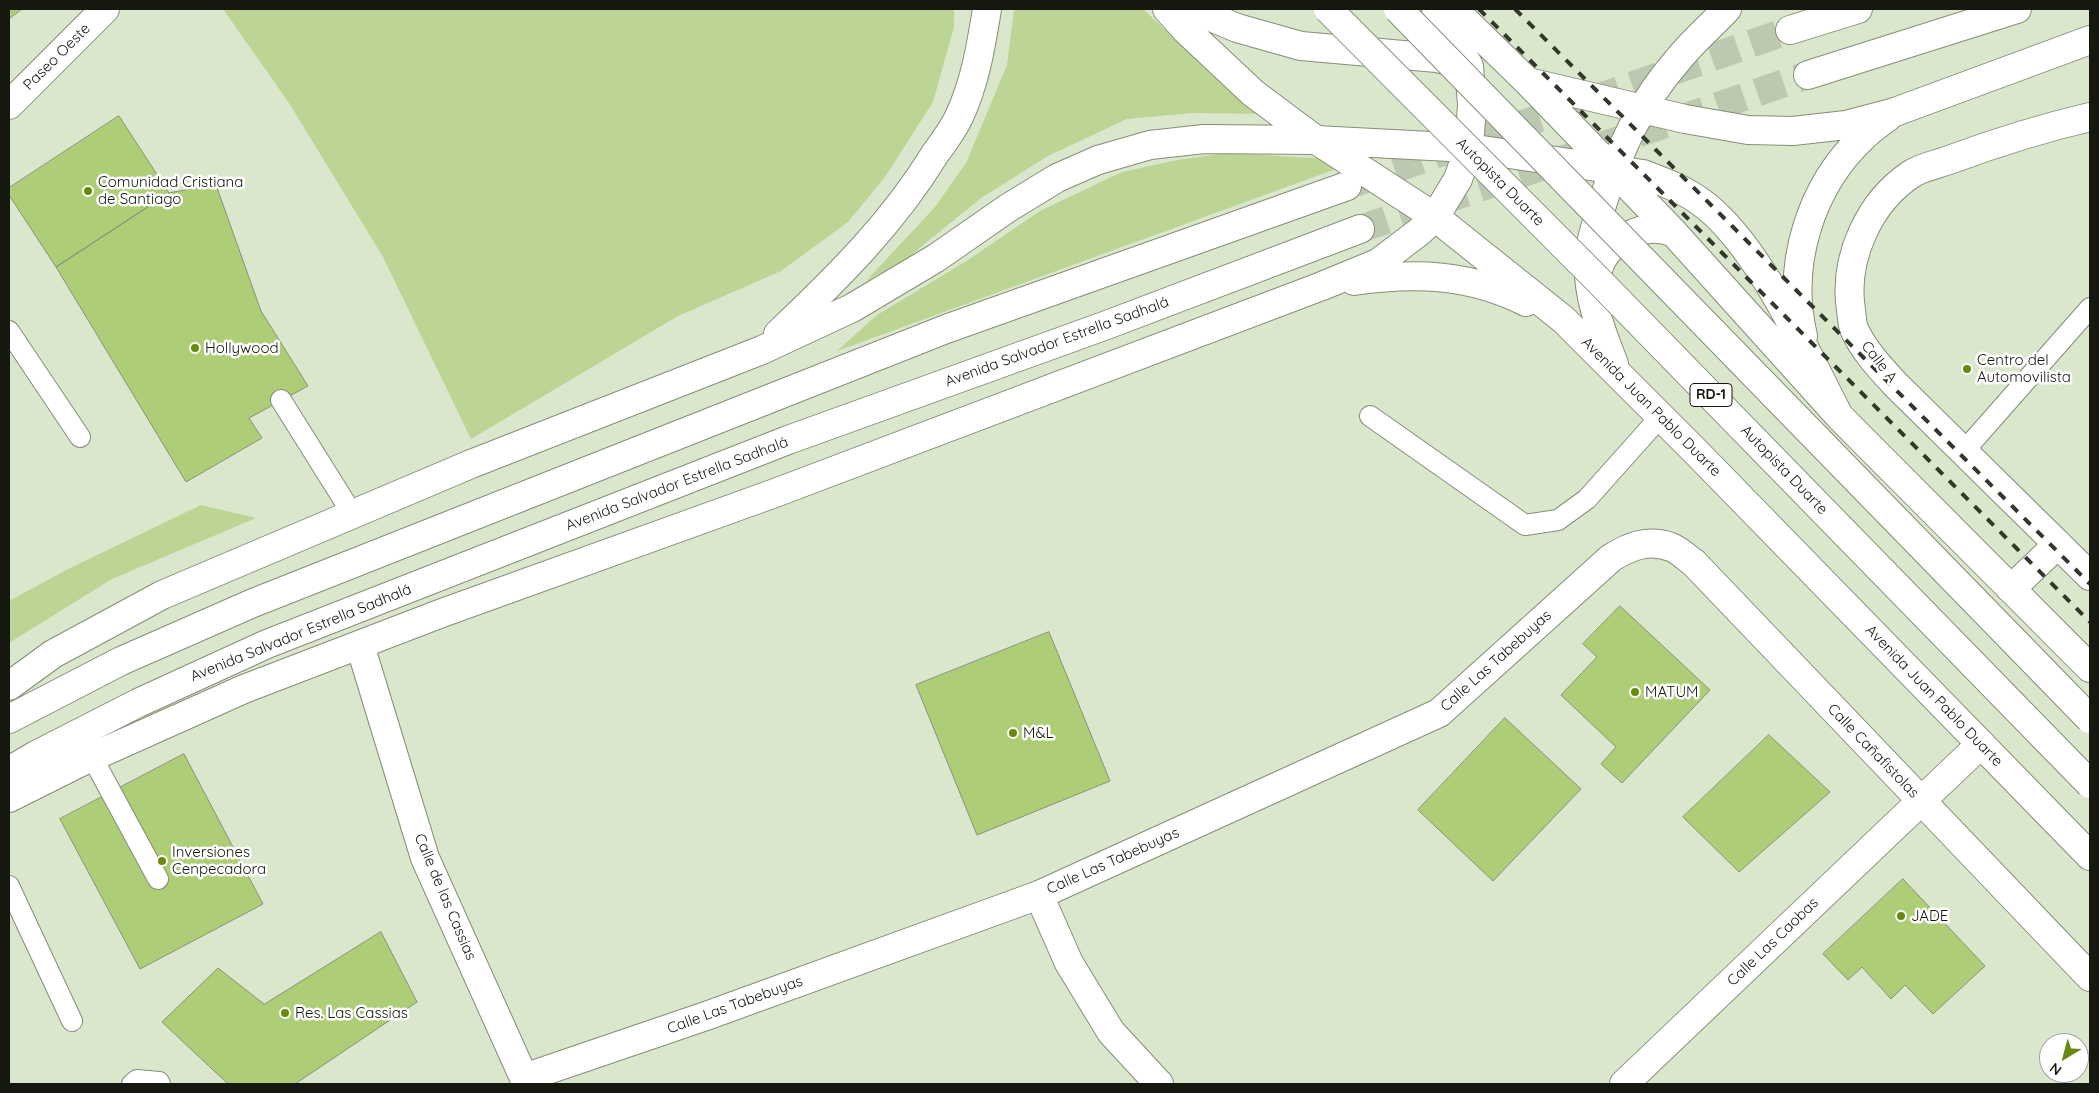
<!DOCTYPE html>
<html>
<head>
<meta charset="utf-8">
<style>
	body { margin:0 }
	#map { position:relative; width:2099px; height:1093px; overflow:hidden; background:#dbe7cc; font-family:Quicksand,sans-serif }
	canvas { display:block }
	.frame { position:absolute; inset:0; border:10px solid #14180e; pointer-events:none }
	.north { position:absolute; left:2039px; top:1033px; width:50px; height:50px; box-sizing:border-box; background:#fff; border:1px solid #a1a39f; border-radius:50%; rotate:217deg; font-size:14px; font-weight:700; line-height:20px; text-align:center; color:#14180e }
	.north::after { content:''; display:block; margin:auto; width:18px; height:22px; background:#678a0e; clip-path:polygon(50% 0,100% 100%,50% 72%,0 100%) }
</style>
</head>
<body>
<div id="map">
<canvas width="2099" height="1093"></canvas>
<div class="frame"></div>
<div class="north">N</div>
</div>
<script>
const context = document.querySelector('canvas').getContext('2d');
context.lineJoin = 'round';
function paint(path, color) { context.fillStyle = color; context.fill(path, 'evenodd'); }
function stroke(path, color, width, dash) { context.strokeStyle = color; context.lineWidth = width; context.lineCap = dash ? 'butt' : 'round'; context.setLineDash(dash || []); context.stroke(path); }
function drawText(font, color, halo, rows, align = 'center') {
  context.font = font + ' Quicksand,sans-serif'; context.lineWidth = 5; context.setLineDash([]); context.textBaseline = 'middle'; context.strokeStyle = halo; context.fillStyle = color; for (const [text, x, y, turn = 0] of rows) {
    context.save(); context.translate(x, y); context.rotate((+turn || 0) * Math.PI / 180); context.textAlign = isNaN(turn) ? turn : align; if (halo) context.strokeText(text, 0, 0); context.fillText(text, 0, 0); context.restore();
  }
}
paint(new Path2D(`
	M223,9H954V27L933,102L885,177L848,222L781,271L678,316L471,439L383,257L289,103Z
	M1014,9H1143L1226,87L1264,114L1193,113L1127,119L1048,156L981,198L905,260L866,281L935,207L966,163L1007,65Z
	M1226,153L1331,159L1336,169L837,351L877,315L968,260L1040,211L1122,172L1177,160Z
	M201,505L256,518L112,579L9,643V601L68,569Z`), '#bcd594');
const building = new Path2D(`
	M9,9H22L9,19Z
	M119,116L169,193L56,267L9,195V188Z
	M216,185L261,311L308,386L249,418L262,438L186,482L56,267L169,193Z
	M1620,606L1710,690L1622,783L1601,764L1616,747L1561,695L1597,657L1583,644Z
	M1049,632L1110,781L977,835L916,685Z
	M1505,718L1581,789L1493,881L1418,810Z
	M1769,735L1830,792L1739,872L1683,817Z
	M184,754L263,904L140,969L60,819Z
	M1903,879L1985,966L1933,1014L1905,985L1891,999L1862,967L1848,980L1823,954Z
	M381,932L417,1002L295,1084H228L162,1022L218,968L264,1004Z`);
paint(building, '#adce76');
stroke(building, '#879179', 1);
stroke(new Path2D(`
	M1355,183L1790,30
	M1360,229L1808,75`), '#bdc8b0', 28, [28, 14]);
const lane = new Path2D(`
	M9,331L80,437
	M281,400L353,515
	M1370,416L1525,525L1558,520L1587,499L1661,416
	M1964,451L2090,308
	M92,757L158,879
	M9,886L72,1021
	M132,1084L137,1080L159,1082L160,1084`);
const street = new Path2D(`
	M9,105L105,9
	M2090,117C2043,128 1995,143 1949,160C1938,164 1923,167 1913,173C1869,201 1843,259 1851,310C1852,316 1852,324 1854,329C1864,351 1881,369 1897,386L2090,576
	M2011,589L2058,544
	M360,645L425,858L524,1078L529,1084
	M1039,895L1069,963L1111,1032L1159,1084
	M524,1078L706,1016L1039,895L1439,713L1611,558C1630,546 1648,539 1671,547C1679,550 1687,558 1694,563L2090,977
	M1624,1084L1981,744`);
const secondary = new Path2D(`
	M1895,112L2090,40`);
const primary = new Path2D(`
	M1167,9L1186,30L1253,93L1316,140L1435,217L1564,320L1697,453L2090,856
	M1192,9L1237,28L1301,46L1437,58L1460,64
	M1453,9L1528,82L1674,233L1839,416L2090,668
	M1790,30L1858,9
	M1808,75L2017,9
	M1528,82L1685,119L1748,130L1793,131L1846,125L1895,112
	M1354,281C1415,272 1470,274 1526,302
	M1595,286C1596,280 1597,273 1599,267C1609,239 1647,220 1674,233
	M778,334C838,277 892,224 935,154C943,143 952,131 958,119C975,84 981,46 987,9
	M1803,336C1786,265 1810,186 1864,136C1871,129 1880,123 1888,117
	M1614,364C1601,330 1586,294 1589,257C1590,240 1597,222 1602,205C1617,153 1641,102 1677,61C1692,42 1711,26 1727,9
	M9,686L53,654L162,595L471,464L762,350L852,308L936,258L1008,208L1057,178L1098,160L1150,145L1204,139L1316,140L1469,148L1643,174C1661,181 1681,188 1698,200C1757,240 1806,353 1839,416
	M9,719L121,661L253,603L946,329L1347,186
	M9,771L36,755L138,703L267,644L788,440L1104,326L1360,229
	M9,798L81,762L244,689L442,613L775,493L1322,286L1378,263L1419,232L1435,217L1458,179L1469,148L1472,105L1469,66L1436,9`);
stroke(lane, '#848e76', 22);
stroke(street, '#848e76', 30);
stroke(secondary, '#848e76', 30);
stroke(primary, '#848e76', 30);
stroke(lane, '#fff', 20);
stroke(street, '#fff', 28);
stroke(secondary, '#fff', 28);
stroke(primary, '#fff', 28);
stroke(new Path2D(`
	M1479,9L2090,622
	M1515,9L2090,584`), '#31372a', 4, [9, 9]);
const highwayBridge = new Path2D(`
	M1328,9L1597,279L2090,784
	M1398,9L2090,719`);
stroke(highwayBridge, '#848e76', 30, []);
stroke(highwayBridge, '#fff', 28);
for (const [x, y, r, color] of [
	[88,191,5,"#678a0e"],
	[195,348,5,"#678a0e"],
	[1967,369,5,"#678a0e"],
	[1635,692,5,"#678a0e"],
	[1013,733,5,"#678a0e"],
	[162,861,5,"#678a0e"],
	[1901,916,5,"#678a0e"],
	[285,1013,5,"#678a0e"]
]) { const dot = new Path2D(); dot.arc(x, y, r, 0, 2 * Math.PI); context.fillStyle = color; context.fill(dot); stroke(dot, '#fff', 2); }
for (const [x, y, w] of [
	[1711,395,42]
]) { const box = new Path2D(); box.roundRect(x - w / 2, y - 11.5, w, 23, 4); context.fillStyle = '#fff'; context.fill(box); stroke(box, '#14180e', 1); }
drawText('bold 14px', '#14180e', null, [
	["RD-1",1711,395]
]);
drawText('15px', '#14180e', '#fff', [
	["Paseo Oeste",57,57,-45],
	["Autopista Duarte",1500,182,45],
	["Avenida Salvador Estrella Sadhalá",1057,342,-20],
	["Calle A",1879,362,52],
	["Avenida Juan Pablo Duarte",1651,407,45],
	["Autopista Duarte",1784,470,46],
	["Avenida Salvador Estrella Sadhalá",677,484,-21],
	["Avenida Salvador Estrella Sadhalá",301,633,-22],
	["Calle Las Tabebuyas",1496,661,-42],
	["Avenida Juan Pablo Duarte",1934,696,46],
	["Calle Cañafistolas",1873,751,46],
	["Calle Las Tabebuyas",1113,861,-24],
	["Calle de las Cassias",445,897,67],
	["Calle Las Caobas",1773,942,-44],
	["Calle Las Tabebuyas",735,1005,-20]
]);
drawText('15px', '#14180e', '#fff', [
	["Comunidad Cristiana",98,182],
	["de Santiago",98,199],
	["Hollywood",205,348],
	["Centro del",1977,360],
	["Automovilista",1977,377],
	["MATUM",1645,692],
	["M&L",1023,733],
	["Inversiones",172,852],
	["Cenpecadora",172,869],
	["JADE",1911,916],
	["Res. Las Cassias",295,1013]
], 'left');
</script>
</body>
</html>
